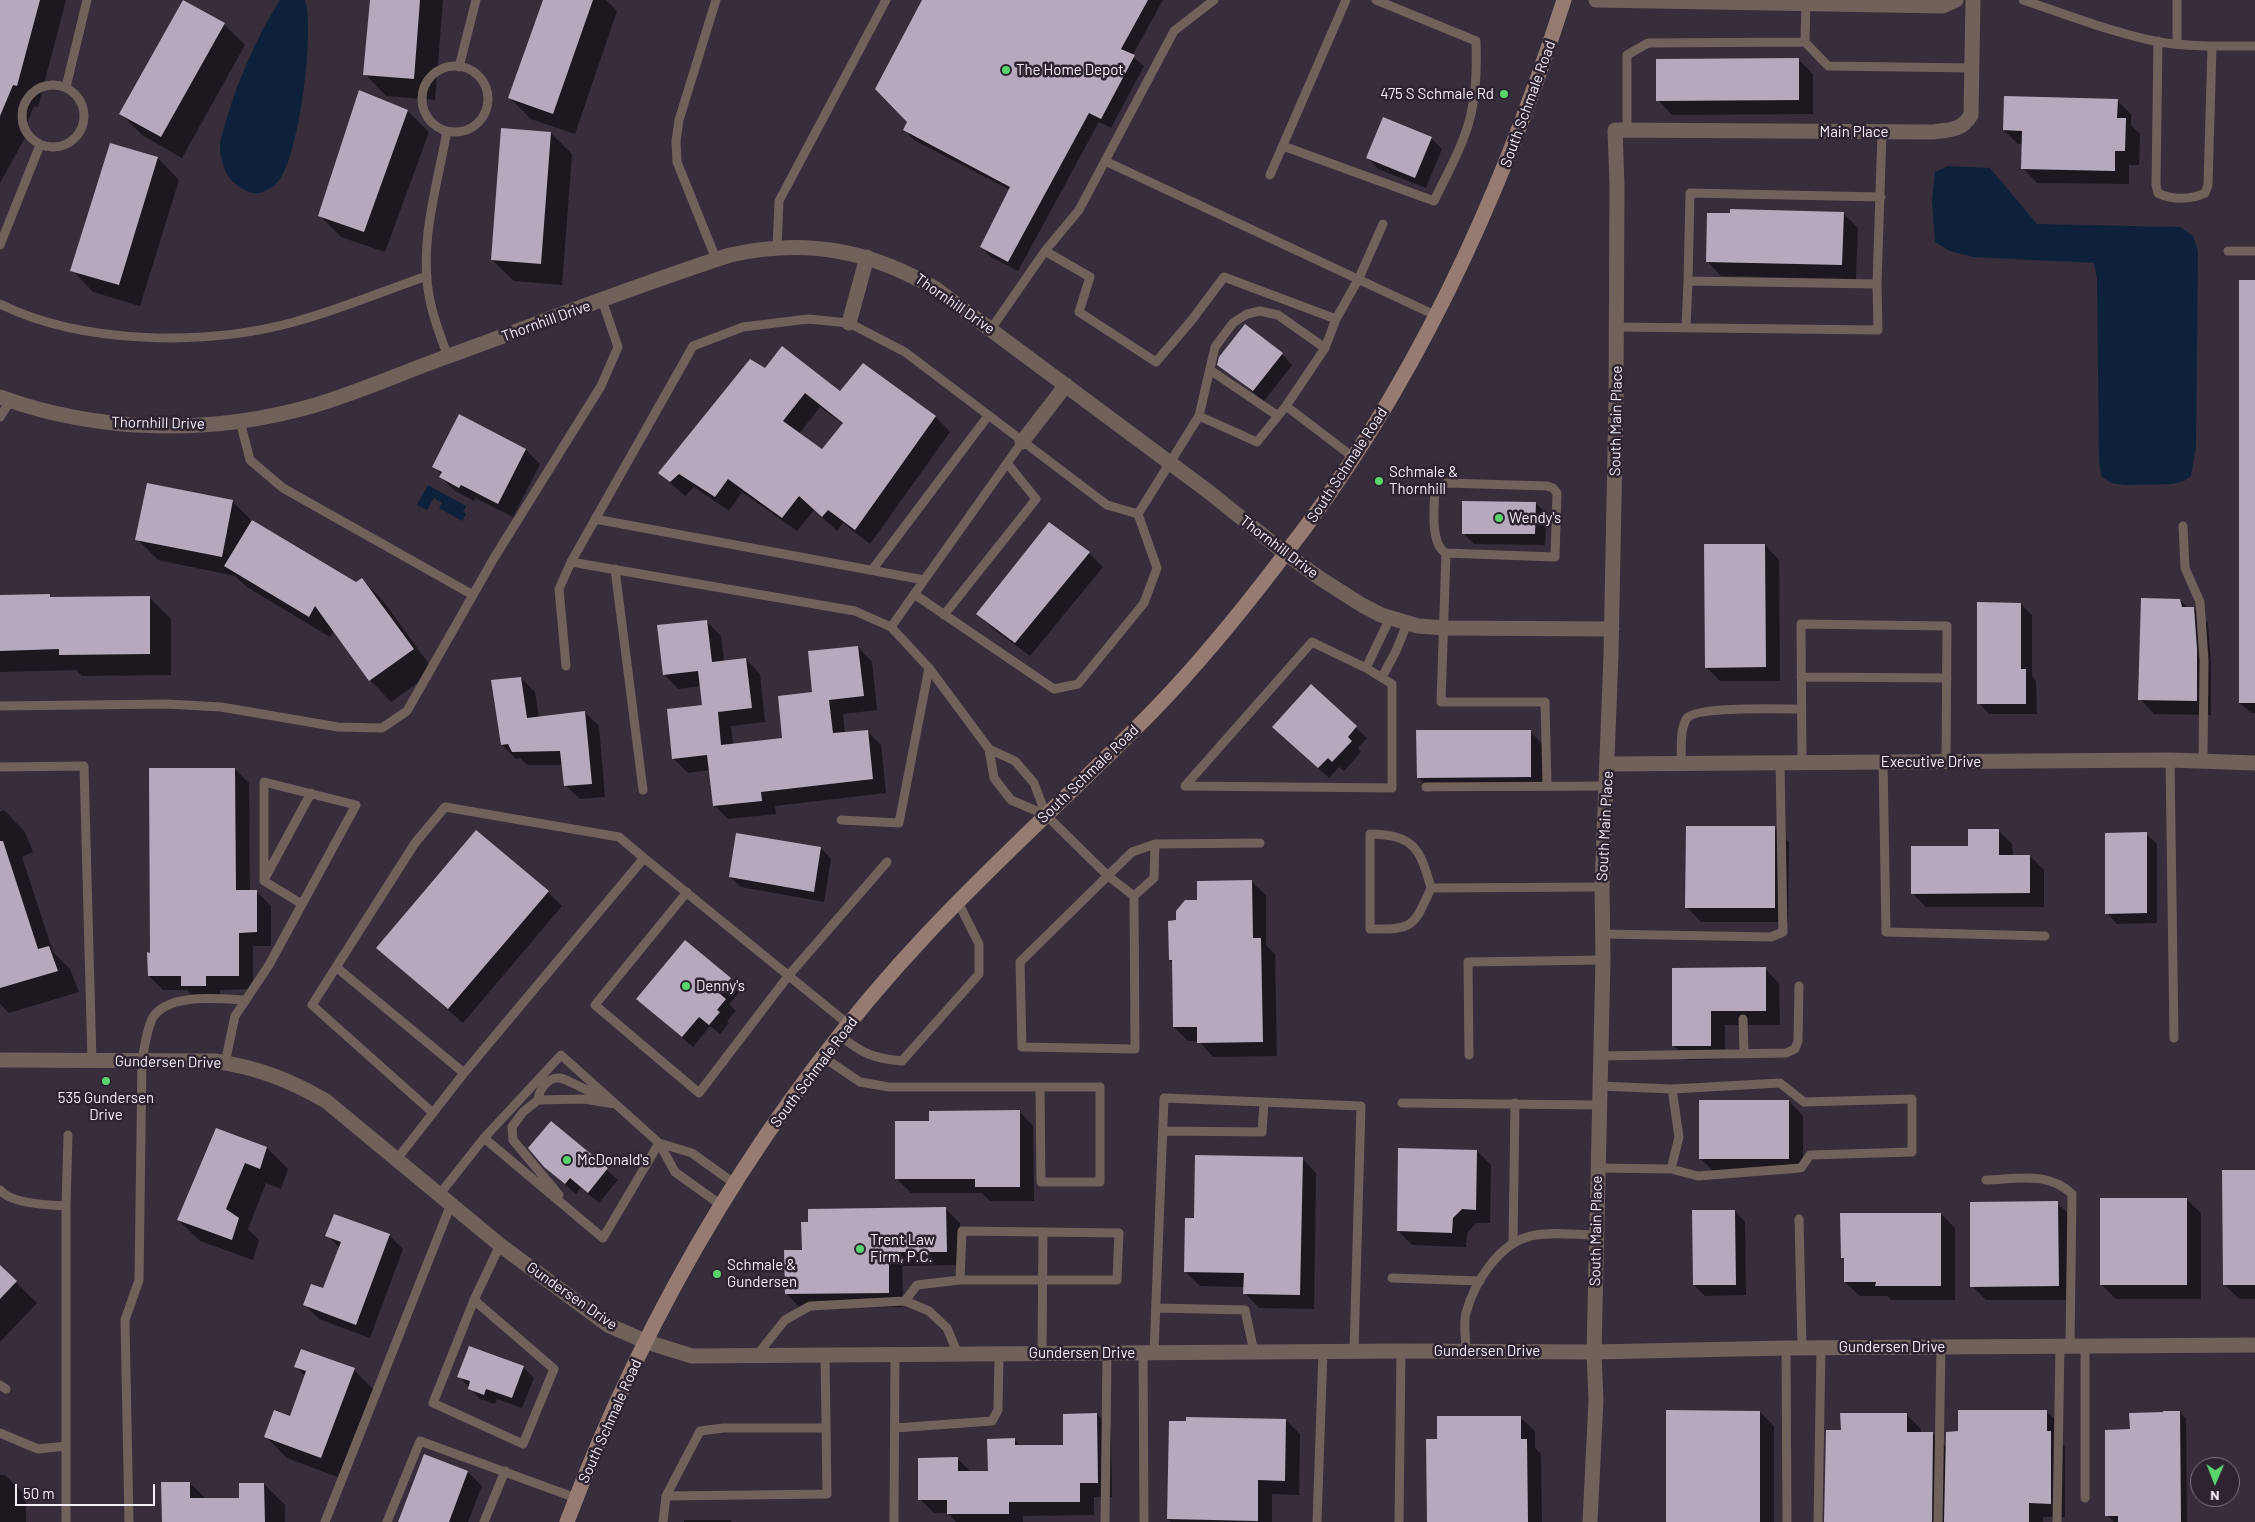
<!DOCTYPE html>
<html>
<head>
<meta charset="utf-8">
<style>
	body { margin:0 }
	#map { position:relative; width:2255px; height:1522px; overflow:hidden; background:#372d3b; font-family:Barlow,sans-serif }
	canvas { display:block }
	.north { position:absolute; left:2190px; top:1457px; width:50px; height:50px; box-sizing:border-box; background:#2d2331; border:1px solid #7c7480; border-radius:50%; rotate:181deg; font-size:14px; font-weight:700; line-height:20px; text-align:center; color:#f3edf6 }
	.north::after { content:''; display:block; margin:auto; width:18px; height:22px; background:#5ad56e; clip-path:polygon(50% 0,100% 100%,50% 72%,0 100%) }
	.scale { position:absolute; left:15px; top:1484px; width:140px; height:22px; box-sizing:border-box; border:2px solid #f3edf6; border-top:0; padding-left:6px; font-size:15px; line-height:18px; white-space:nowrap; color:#f3edf6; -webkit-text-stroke:4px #2d2331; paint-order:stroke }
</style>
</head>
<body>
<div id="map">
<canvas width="2255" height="1522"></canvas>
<div class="north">N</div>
<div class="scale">50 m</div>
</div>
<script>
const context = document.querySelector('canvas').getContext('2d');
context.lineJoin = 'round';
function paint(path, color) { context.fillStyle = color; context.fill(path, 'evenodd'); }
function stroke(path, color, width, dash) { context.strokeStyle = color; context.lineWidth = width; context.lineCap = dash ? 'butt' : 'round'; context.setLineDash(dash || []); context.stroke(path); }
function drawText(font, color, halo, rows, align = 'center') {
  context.font = font + ' Barlow,sans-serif'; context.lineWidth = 5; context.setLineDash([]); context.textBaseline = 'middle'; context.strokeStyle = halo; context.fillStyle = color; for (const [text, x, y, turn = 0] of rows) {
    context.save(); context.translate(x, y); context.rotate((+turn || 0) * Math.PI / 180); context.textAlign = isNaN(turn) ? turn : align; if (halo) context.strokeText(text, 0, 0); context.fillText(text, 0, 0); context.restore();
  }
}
paint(new Path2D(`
	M280,0H305C315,30 299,163 276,184C273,187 267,190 263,192C252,196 244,190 236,184C224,176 220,157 220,143C221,136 224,128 226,121C238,79 257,37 280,0Z
	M1948,166L1990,168L2037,224L2180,227L2193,236L2198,251L2196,446L2191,476L2184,481L2172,484L2125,485L2111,483L2101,476L2099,461L2097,278L2094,263L1973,257L1950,251L1935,242L1932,200L1935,172Z
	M428,485L466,506L463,512L466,514L462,521L439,508L442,503L434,498L427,510L417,505Z`), '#0d223a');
paint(new Path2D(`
	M0,0H66L38,107L34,106L23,133L26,136L0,183Z
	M371,0H443L435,100L386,96L365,74Z
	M544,0H606L617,11L575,134L531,119L510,98Z
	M923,0H1163L1132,56L1144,66L1111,128L1099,122L1018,271L991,257L981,247L1010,190L914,140L905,130L909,122Z
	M224,24L245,45L182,158L142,135L121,114Z
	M1798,59L1813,74V114L1672,115L1658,100Z
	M2117,100L2131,114V125L2140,134L2139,165H2129V184L2037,183L2023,168V144H2018L2004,130Z
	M408,111L429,132L385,252L341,237L320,216Z
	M551,133L572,154L562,285L514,281L492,260Z
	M1431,138L1442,149L1426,188L1378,169L1368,158Z
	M111,144L158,158L179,180L140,306L93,292L72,270Z
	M1843,213L1858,228L1856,279L1721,276L1707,261Z
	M2255,281V713H2251L2240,703Z
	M1282,354L1292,365L1264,401L1219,364Z
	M863,365L936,417L950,432L870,544L843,523L837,531L814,510L797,531L742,492L729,511L694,487L685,496L659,473L765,370L840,393ZM820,407L843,424L822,450L799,434Z
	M460,416L526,450L540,464L513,517L475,498L474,501L455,491L441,477L442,475L434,466Z
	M233,502L253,522L357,583L362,579L383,601L434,671L391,702L370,680L334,631L330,637L247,587L235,576L158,560L137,539Z
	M1536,503L1546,514L1545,545L1474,544L1463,533Z
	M1765,545L1779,560L1780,681H1720L1706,667Z
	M1089,553L1103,567L1030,656L992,628L978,614Z
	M49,595L52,599L149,597L171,619V675L82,676L76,670L0,672V597Z
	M2180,600L2188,608H2194L2208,623L2211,664V715L2154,714L2140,699Z
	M2021,604L2032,615V676L2036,681L2037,714H1989L1979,703Z
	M707,622L721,636L724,662L746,659L760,674L765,722L731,726L733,745L784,739L814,693L858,647L872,662L877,710L843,714L845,733L867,731L881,745L886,793L775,806L776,814L728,819L714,805L710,770L688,773L673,758L703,706L701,686L678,689L664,674Z
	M521,678L535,692L539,718L585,712L599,726L605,797L580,799L565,785L563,765H527L520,758L516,759L502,745Z
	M1311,686L1367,738L1358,748L1361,752L1344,771L1339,767L1329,778L1285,737Z
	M1530,731L1544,746L1545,791L1432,792L1418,777Z
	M235,769L249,783L250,891H256L271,906V946H253V989L220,990V999L197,1000L187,990H163L149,976L152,954Z
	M4,810L25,832L33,852L22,857L53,952L70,969L79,992L9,1013L0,1004V812Z
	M1774,828L1789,842L1788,922H1701L1687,907Z
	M1998,830L2012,844L2013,856H2030L2044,870V907H1926L1912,893L1969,847Z
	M2146,834L2157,844V923L2117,924L2107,913Z
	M821,848L831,859L824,902L741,887L730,877Z
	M1251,881L1266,895V945L1275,954L1277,1056L1213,1057L1199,1041H1188L1174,1027L1173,963L1170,960L1177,922L1198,901Z
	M548,892L562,906L463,1023L377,948Z
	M685,942L741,990L729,1004L736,1011L727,1021L729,1023L720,1034L710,1026L693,1047L638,999Z
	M1673,969H1765L1779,983L1780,1025H1725V1059L1688,1060L1673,1045Z
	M1789,1101L1803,1116V1173H1715L1700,1158Z
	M1019,1111L1033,1126L1034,1201H990L982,1193H911L897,1179L931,1122Z
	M551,1122L618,1180L599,1203L581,1188L576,1194L545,1167Z
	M217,1130L267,1148L288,1169L281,1189L266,1183L248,1229L259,1240L253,1260L200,1241L178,1220Z
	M1477,1151L1491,1165L1490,1223H1476L1467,1233L1466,1247L1412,1245L1398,1231Z
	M1302,1158L1316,1173L1314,1309L1259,1308L1245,1293V1287L1200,1286L1185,1271L1195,1219Z
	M2255,1171V1299H2239L2225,1285Z
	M2186,1199L2201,1213V1299H2116L2101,1284Z
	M2057,1203L2072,1217V1300H1986L1972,1286Z
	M946,1209L960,1223V1265L902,1266L903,1307L800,1308L786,1293L803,1251Z
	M1735,1211L1745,1222L1746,1295L1705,1296L1694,1285Z
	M1941,1214L1955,1228V1300H1891L1887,1296H1860L1845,1282V1260L1842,1257Z
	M327,1235H389L403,1249L370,1338L319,1319L305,1305L324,1290L340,1248Z
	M0,1267L37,1303L0,1342Z
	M296,1367L354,1370L375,1391L343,1479L287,1458L266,1437L291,1417L306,1377Z
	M523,1367L534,1378L522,1408L497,1399L495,1404L480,1399L459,1376Z
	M2046,1411L2061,1425V1442L2065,1447V1517H2043V1522H1824L1842,1431L1906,1414L1921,1429V1434H1933L1947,1448L1959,1432Z
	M1760,1412L1774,1426V1522H1668Z
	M2180,1412L2186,1419L2187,1522H2114L2107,1515L2131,1431Z
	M1097,1414L1111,1429L1112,1497H1094V1515L1023,1516V1522H956L948,1513H934L920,1499L958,1459L972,1473H989L1015,1440L1021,1447L1064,1446Z
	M1520,1417L1535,1431V1448L1541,1454L1542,1522H1428L1439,1441Z
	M1286,1420L1300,1434L1299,1495L1272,1494V1522H1171L1168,1519Z
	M468,1472L482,1486L468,1522H399Z
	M0,1475H5L26,1496V1522H0Z
	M190,1483L206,1499H240L264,1484L285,1505V1522H163Z
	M684,1520H730L732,1522H684Z`), '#0007');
paint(new Path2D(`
	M0,0H40L17,86L13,85L0,116Z
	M183,0L225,23L161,137L119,114Z
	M370,0H420L414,79L363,75Z
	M543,0H593L553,114L508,98Z
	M922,0H1148L1121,49L1135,55L1101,119L1089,113L1008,262L980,247L1010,187L903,130L907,122L875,89Z
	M1799,58V100L1656,101V59Z
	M359,90L408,110L364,232L318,216Z
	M2004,96L2118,99L2117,118H2126L2125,151H2115V171L2021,169L2022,131L2003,130Z
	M1383,117L1432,137L1415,178L1366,158Z
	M501,128L551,132L541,264L491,260Z
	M110,143L158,157L119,285L70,271Z
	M1730,209L1844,212L1842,265L1706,262L1707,213H1730Z
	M2239,280H2255V703H2239Z
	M1245,324L1283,353L1253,391L1217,365L1219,357Z
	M782,346L840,391L863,363L936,416L855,530L828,510L822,517L799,496L782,518L728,479L715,497L679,474L670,482L658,473L750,359L765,368ZM805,393L843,423L822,449L783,421Z
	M459,414L526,449L498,504L461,485L459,488L439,477L442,472L432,467Z
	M147,483L233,500L222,557L135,540Z
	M1462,501L1536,502L1535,534H1462Z
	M252,520L356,582L362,578L414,649L369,681L315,606L309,617L224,566Z
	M1049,522L1090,552L1015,643L976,614Z
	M1704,544H1765L1766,667L1705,668Z
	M50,594V597L150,596V654L59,655V649L0,651V595Z
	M2141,598L2180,599L2182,607H2194L2197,649V701L2138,700Z
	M1977,602L2021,603V669H2026V704H1977Z
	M707,620L712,662L746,658L752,708L718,712L721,745L782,738L778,696L812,692L808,651L858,646L864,696L829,700L833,733L868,730L873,779L761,792L762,801L713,806L707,755L672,759L667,709L702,705L698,671L663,675L657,625Z
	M521,677L527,718L585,711L592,784L564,786L560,751L512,752L508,744L501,745L491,680Z
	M1311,684L1357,726L1348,737L1352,741L1332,762L1328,758L1318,768L1272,727Z
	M1416,730H1531V777L1417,778Z
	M149,768H235L236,890H257V932L239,933V976H206V986H181V976H148L147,952L150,953Z
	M1686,826H1775V908H1685Z
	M1968,829H1999V855H2030V893L1911,894V846H1968Z
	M476,830L549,891L448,1009L376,948Z
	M2147,832V913L2105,914V833Z
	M736,833L821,847L814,892L729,877Z
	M0,841H3L38,949L49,946L58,971L0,988Z
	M1252,880L1253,938H1261L1263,1042L1197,1043V1027H1173L1172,960H1169L1168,921L1176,920V911L1185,900H1197V881Z
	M685,940L731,978L719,993L726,999L717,1010L720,1012L709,1025L699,1017L682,1037L636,999Z
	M1766,967V1011H1711V1046H1672V968Z
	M1699,1100H1789V1159H1699Z
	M1020,1110V1187H975V1179H895V1121H929V1111Z
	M551,1121L608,1168L588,1193L570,1178L565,1184L544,1167L528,1148Z
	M216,1128L267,1147L260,1169L245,1163L226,1209L239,1218L232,1240L177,1220Z
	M1398,1148L1477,1150L1476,1210L1462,1209L1453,1218L1452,1233L1397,1231Z
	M1195,1155L1303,1157L1300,1295L1243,1294L1244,1273L1184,1272L1185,1218H1194Z
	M2222,1170H2255V1285H2223Z
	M2100,1198H2187V1285H2100Z
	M2058,1201L2059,1286L1970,1287V1202Z
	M946,1207L947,1252H889V1293L785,1294L784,1250H802L801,1222H808V1209Z
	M1692,1210H1735L1736,1285H1693Z
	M1840,1213H1941V1286H1875L1876,1282H1844V1258H1841Z
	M334,1214L390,1234L356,1325L303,1305L311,1284L323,1288L341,1242L325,1236Z
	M0,1265L17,1281L0,1299Z
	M469,1346L524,1366L512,1398L486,1389L484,1395L468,1389L470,1381L457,1377Z
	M301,1349L355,1368L321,1458L264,1437L274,1410L290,1416L306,1371L294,1367Z
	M1666,1410L1760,1411V1522H1666Z
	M1958,1410H2047V1431H2051V1504L2029,1503V1522H1944L1946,1432L1958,1431Z
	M2163,1411H2180L2181,1522H2118V1516H2105V1430L2130,1429L2129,1413L2163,1412Z
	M1097,1413L1098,1483H1080V1502H1009V1514H947V1500H918V1458L958,1457V1471H988L987,1439L1015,1438V1445H1063V1414Z
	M1840,1413H1907V1432H1933L1932,1522H1824L1826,1430H1841Z
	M1437,1416H1521V1439H1527L1528,1522H1427L1426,1439H1437Z
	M1186,1417L1286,1419L1285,1481L1258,1480V1521L1167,1519L1169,1421H1186Z
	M424,1454L468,1471L449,1522H398Z
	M161,1482H190V1498H239V1483H264L265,1522H162Z`), '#b5a9bb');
stroke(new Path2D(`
	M716,0L679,120L676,141L677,162L716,259
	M1806,0L1805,42L1828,66L1972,68
	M2023,0C2068,15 2113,33 2159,42C2190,47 2223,46 2255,46
	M2158,41L2156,185L2158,193C2171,200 2191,200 2205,193L2208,185L2212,46
	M2177,44V0
	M422 99a33 33 0 1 1 66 0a33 33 0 1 1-66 0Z
	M459,67L476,0
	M22 116a31 31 0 1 1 62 0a31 31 0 1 1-62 0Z
	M66,87L87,0
	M1627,130V55L1648,43L1805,42
	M447,131C437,187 417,248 431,305C435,323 442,340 448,357
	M1283,146L1434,201C1444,180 1456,159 1464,137C1476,107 1477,73 1476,41L1376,0
	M1105,161L1437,316
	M1270,175L1346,0
	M0,245L40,145
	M777,247L779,201L886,0
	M1045,251L1090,277L1079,312L1156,362L1191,321L1224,277L1336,319
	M2228,251H2255
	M1877,284L1688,281L1690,193L1881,197
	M0,304C83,345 207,346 294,322C339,310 383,291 427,276
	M1617,327L1878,330L1877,284L1882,132
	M1686,328L1688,281
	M991,329L1045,251L1079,210L1174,31L1214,0
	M1210,370L1278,416
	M1286,406L1353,457
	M1199,416L1257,442L1286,406L1325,348L1336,319L1359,278L1383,224
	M0,417L10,401
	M240,421L250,460L283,488L473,595
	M1447,483L1547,486L1553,488L1557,493L1555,557L1446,553C1430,545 1434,506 1435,490Z
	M595,519L924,580
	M2183,526L2185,568L2200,602L2204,660L2203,760
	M1446,553L1441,702H1545L1547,785
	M571,562L855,611L891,627L929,668L989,749L1015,761L1034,783L1046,815
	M615,569L643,790
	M872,570L988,416
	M914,594L1054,689L1078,684L1144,603L1157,568L1138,514L1199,416L1215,347L1233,323L1247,314L1260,311L1278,315L1325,348
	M944,615L1036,499L1007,463
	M891,627L1022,442
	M1312,642L1366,668L1392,684V788L1185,786Z
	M566,666L559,589L571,562L693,346L743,327L808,319L849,323L905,352L1107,505L1138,514
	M1366,668L1390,618
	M1382,677L1396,651L1407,624
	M1801,677L1947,678
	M0,706L167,704L221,707L338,727L382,728L407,711L494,558L601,386L618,347L602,300
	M989,749L994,778L1011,800L1046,815L1108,876L1134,896
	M2170,760L2174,1038
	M1802,762L1801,624L1947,626L1946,761
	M1883,762L1886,932L2045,936
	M1681,763C1682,750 1679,730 1687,718C1697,706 1782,709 1801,709
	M0,767L84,766L92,1061
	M1426,787L1607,786
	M841,820L899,823L929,668
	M1155,844L1154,878L1134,896L1135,1049L1022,1047L1020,962L1132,852L1155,844L1260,843
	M265,878L311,793
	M264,881L302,904
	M1431,888C1420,848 1414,835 1370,834V929C1414,930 1414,926 1431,888L1602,887
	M687,892L595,1005L699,1093L789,975L887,862
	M1603,934L1771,937L1783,932L1780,763
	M336,967L464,1073
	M1743,1019L1744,1053
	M839,1035C863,1054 872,1058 902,1061L979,974V944L958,902
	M1469,1055L1468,962L1603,960
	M1600,1056L1786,1053L1795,1049L1798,1041L1799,986
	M823,1057L860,1082L889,1087H1100V1182H1041L1040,1087
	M225,1063L235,1016L269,965L356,805L264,782V881
	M538,1100C539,1090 547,1077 560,1078C567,1079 595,1095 603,1098
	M1402,1103L1599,1105
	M433,1113L312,1005L415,843L445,807L619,837L644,858
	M1163,1131L1262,1132L1264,1103
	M484,1138L603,1238L659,1143
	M659,1143L692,1153L735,1184
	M397,1159L464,1073L644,858L848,1024
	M1598,1168L1671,1169L1698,1176L1801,1168L1810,1155L1912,1152V1099L1804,1102L1780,1083L1672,1089L1599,1086
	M1671,1169L1679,1137L1672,1089
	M1986,1180C2017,1179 2048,1171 2072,1194L2070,1346
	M0,1190C11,1204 48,1205 66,1206L68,1135
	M439,1195L484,1138L561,1055L659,1143L675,1172L721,1205
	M559,1195L513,1140L512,1127L523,1112L538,1100L584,1099L615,1104
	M66,1206V1522
	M1799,1219L1802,1348
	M1513,1243L1515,1103
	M1392,1278L1480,1281
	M474,1300L554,1369L523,1444L433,1403L474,1300L500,1245
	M905,1301L917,1285L960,1280H1117L1119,1233L962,1231L960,1280
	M1156,1308L1245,1310L1254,1352
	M2085,1346V1498
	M1786,1348L1787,1522
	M1466,1351C1466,1339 1463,1324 1466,1313C1474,1283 1499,1243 1531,1236C1551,1231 1576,1235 1596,1235
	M1143,1352L1144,1522
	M1042,1353L1043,1232
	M1154,1353L1164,1098L1361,1106L1354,1351
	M757,1355L785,1320L810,1306L905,1301L929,1311L947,1328L958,1354
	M0,1385L6,1389
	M895,1428L992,1421L998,1410L999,1354
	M0,1433L38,1449L66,1446
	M666,1496L827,1494L825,1355
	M129,1522L125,1320L139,1280L142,1060C145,1046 146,1032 152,1019C166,992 221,999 246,1000
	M325,1522L451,1204
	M387,1522L420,1441L576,1498
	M484,1522L505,1471
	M663,1522L666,1496L700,1431L724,1428H826
	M894,1522L895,1354
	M1105,1522L1107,1353
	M1317,1522L1323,1351
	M1399,1522L1401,1351
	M1818,1522L1821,1348
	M1938,1522L1941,1347
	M2057,1522L2060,1346`), '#71615b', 9);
stroke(new Path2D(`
	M1596,0L1943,6L1956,0
	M849,323L867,257
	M0,397C100,433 210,435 312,406C357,393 401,373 446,357C540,323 634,286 730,255C806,238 870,250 936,289L1209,492L1286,554L1321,579L1362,605L1381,615L1418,626L1445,628L1612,629
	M1022,442L1066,385
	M1608,764L2170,760L2255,763
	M0,1060L215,1061C258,1068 288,1079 326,1101L500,1245L608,1325L647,1342L692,1356L1401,1351L1594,1352L1786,1348L2255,1345
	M1590,1522L1596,1400L1594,1352L1603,960L1602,887L1611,655L1616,400L1617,185L1615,130L1932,132C1948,130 1962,131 1971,115L1973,0`), '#71615b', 15);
stroke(new Path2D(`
	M567,1522C648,1306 769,1102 927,934C998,858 1077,788 1151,713C1198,665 1241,612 1282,558C1412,392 1500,200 1564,0`), '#957b72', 15);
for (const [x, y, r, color] of [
	[1006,70,5,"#5ad56e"],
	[1504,94,5,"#5ad56e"],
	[1379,481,5,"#5ad56e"],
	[1499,518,5,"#5ad56e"],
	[686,986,5,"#5ad56e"],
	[106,1081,5,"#5ad56e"],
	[567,1160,5,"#5ad56e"],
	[860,1249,5,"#5ad56e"],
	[717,1274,5,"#5ad56e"]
]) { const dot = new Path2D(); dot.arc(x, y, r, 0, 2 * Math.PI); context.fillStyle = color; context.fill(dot); stroke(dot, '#2d2331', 2); }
drawText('15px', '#f3edf6', '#2d2331', [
	["The Home Depot",1016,70],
	["475 S Schmale Rd",1494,94,"right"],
	["Schmale &",1389,472],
	["Thornhill",1389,489],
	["Wendy's",1509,518],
	["Denny's",696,986],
	["535 Gundersen",106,1098,"center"],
	["Drive",106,1115,"center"],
	["McDonald's",577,1160],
	["Trent Law",870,1240],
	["Firm, P.C.",870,1257],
	["Schmale &",727,1265],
	["Gundersen",727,1282]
], 'left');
drawText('15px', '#f3edf6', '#2d2331', [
	["South Schmale Road",1528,104,-70],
	["Main Place",1854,132],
	["Thornhill Drive",955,304,35],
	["Thornhill Drive",546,321,-20],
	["South Main Place",1616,421,-89],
	["Thornhill Drive",158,423,1],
	["South Schmale Road",1347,465,-57],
	["Thornhill Drive",1279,547,37],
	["Executive Drive",1931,762],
	["South Schmale Road",1088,774,-44],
	["South Main Place",1605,826,-87],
	["Gundersen Drive",168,1062,1],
	["South Schmale Road",814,1072,-53],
	["South Main Place",1596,1231,-89],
	["Gundersen Drive",572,1296,35],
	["Gundersen Drive",1892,1347],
	["Gundersen Drive",1487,1351],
	["Gundersen Drive",1082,1353],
	["South Schmale Road",610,1421,-66]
]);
</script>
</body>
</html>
